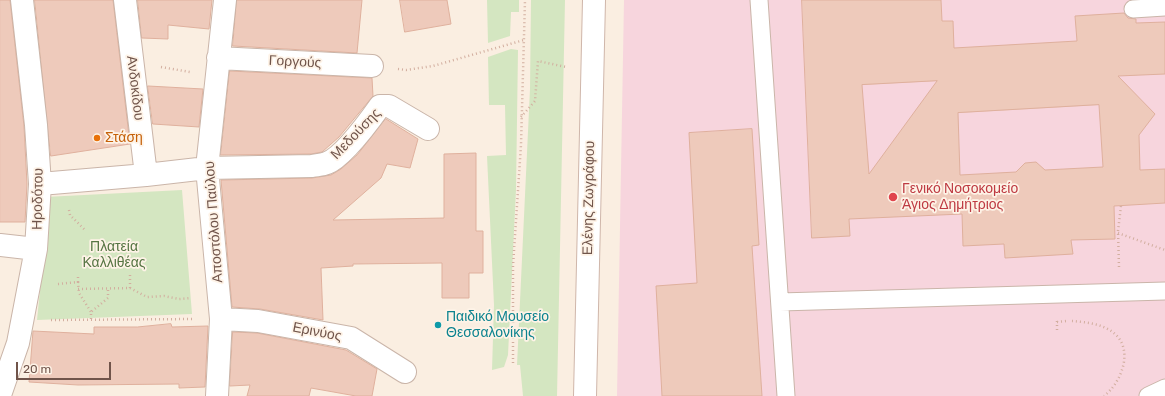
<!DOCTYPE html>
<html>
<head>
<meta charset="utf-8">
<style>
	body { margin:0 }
	#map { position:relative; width:1165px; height:396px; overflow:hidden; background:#faeee1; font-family:Rubik,sans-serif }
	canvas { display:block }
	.scale { position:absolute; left:16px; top:362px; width:95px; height:18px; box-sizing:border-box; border:2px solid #70544a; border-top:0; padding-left:5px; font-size:12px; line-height:14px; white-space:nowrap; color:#70544a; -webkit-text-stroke:3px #fef3e7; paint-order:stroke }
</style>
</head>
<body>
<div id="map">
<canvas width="1165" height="396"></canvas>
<div class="scale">20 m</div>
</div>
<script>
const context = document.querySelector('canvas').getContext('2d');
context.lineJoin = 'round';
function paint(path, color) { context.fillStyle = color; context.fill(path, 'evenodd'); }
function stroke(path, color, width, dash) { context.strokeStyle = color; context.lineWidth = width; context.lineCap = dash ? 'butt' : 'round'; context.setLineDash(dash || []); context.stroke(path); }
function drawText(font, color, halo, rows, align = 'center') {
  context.font = font + ' Rubik,sans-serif'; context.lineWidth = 3.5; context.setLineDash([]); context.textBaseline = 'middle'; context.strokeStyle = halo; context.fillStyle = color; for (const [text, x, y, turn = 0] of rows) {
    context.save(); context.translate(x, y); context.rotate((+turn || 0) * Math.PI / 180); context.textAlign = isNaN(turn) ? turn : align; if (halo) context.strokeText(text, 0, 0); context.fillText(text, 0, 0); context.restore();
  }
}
paint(new Path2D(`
	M624,0H1165V396H617Z`), '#f7d5dd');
paint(new Path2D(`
	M487,0H519V12H511L510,36L488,43Z
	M531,0H565L557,396H523L520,365H517L530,89Z
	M511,49L518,50L516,190L508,355L504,367L492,370L494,305L487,156L506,155L505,105H489L488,57Z
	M182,190L192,314L37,320L44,250L45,197Z`), '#d4e6c1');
const building = new Path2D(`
	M0,0H10L24,126L27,184L25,222H0Z
	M35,0H113L130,144L51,156Z
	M138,0H212L209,29L168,25V39L142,38Z
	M237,0H362L357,53L233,46Z
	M400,0H447L451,24L405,32Z
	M802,0H941L942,21H953L954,48L1077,41L1075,16L1124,13L1128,18L1136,19V23L1165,22V74L1118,76L1155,114L1139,135L1140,170L1165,169V203L1114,206L1115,239L1071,240L1073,254L1005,258L1004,244L963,246L962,214L849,219L850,236L812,238ZM937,81L869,174L862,85ZM1099,105L1103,167L1045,170L1036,162L1025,163L1016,172L960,175L958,113Z
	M230,71L372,78L373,96L339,137L322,152L311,154L221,155Z
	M148,86L203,89L199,127L153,124Z
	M386,119L418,139L410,168L387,164L381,178L333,220L444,218V154L476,153V231H483V273H469V298H442V263L353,264V266L321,268L323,320L260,309L232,307L221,180L312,178L331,175L341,169L357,155Z
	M752,129L759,245L752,246L762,396H662L656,286L697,283L689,133Z
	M171,324L172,327L208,326L205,387L179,388V384L78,385L29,382L33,331L94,334V327H137Z
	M233,332L257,333L346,350L377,369L372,396H356L311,388L309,396H247L250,385L230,386Z`);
paint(building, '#eecabb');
stroke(building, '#dfb09d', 1);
const service = new Path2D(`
	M759,0L786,396
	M1133,9L1165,7
	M780,302L1165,291
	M1148,396L1165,388`);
const minor = new Path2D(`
	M125,0L146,175
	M218,58L372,66
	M40,184L146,175L207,168L312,166C317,165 322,165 327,163C343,157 370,120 380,106H389L428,129
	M0,245L36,249
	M221,319L258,321L351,338L405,372
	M0,395L18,343L36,249L40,184L36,125L22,0
	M217,396L221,319L207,168L225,0`);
const secondary = new Path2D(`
	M585,396L594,0`);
stroke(service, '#cab5a9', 19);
stroke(minor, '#cab5a9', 24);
stroke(secondary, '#cfb6aa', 24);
stroke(new Path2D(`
	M161,67L190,72
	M398,69L406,70L433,66L524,40
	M521,117L535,101L538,61L566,67
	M69,210L70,215L86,231
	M1118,233L1165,250
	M1119,267L1118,231L1121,206
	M130,275V288
	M78,282L79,293L91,312
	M58,284L78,282V275
	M78,289L130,288L147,297L164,296L179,299L191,298
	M91,319V312L108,298V289
	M51,320L194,319
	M1057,321V331
	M1072,321C1086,322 1104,324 1115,334C1134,351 1121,383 1104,396
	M1057,322L1067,321
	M513,363V266L521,145L525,0`), '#d2ae9f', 2.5, [1, 3]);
stroke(service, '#fff', 17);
stroke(minor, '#fff', 22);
stroke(secondary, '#fff', 22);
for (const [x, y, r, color] of [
	[97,138,4,"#e8710a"],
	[893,197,5,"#e0444e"],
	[438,325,4,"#0f9aa8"]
]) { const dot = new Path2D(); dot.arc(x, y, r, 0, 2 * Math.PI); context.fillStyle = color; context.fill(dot); stroke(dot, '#fef3e7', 1.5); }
drawText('14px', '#70544a', '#fef3e7', [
	["Γοργούς",295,62,3],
	["Ανδοκίδου",135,88,83],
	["Μεδούσης",356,134,-46],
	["Ελένης Ζωγράφου",589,198,-89],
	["Ηροδότου",38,199,-89],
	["Αποστόλου Παύλου",214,222,-94],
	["Ερινύος",317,332,11]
]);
drawText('14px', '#c56008', '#fef3e7', [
	["Στάση",105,138]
], 'left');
drawText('14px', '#be3a42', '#fef3e7', [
	["Γενικό Νοσοκομείο",902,189],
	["Άγιος Δημήτριος",902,205]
], 'left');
drawText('14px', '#567543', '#fef3e7', [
	["Πλατεία",114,247],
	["Καλλιθέας",114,263]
]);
drawText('14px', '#0d838f', '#fef3e7', [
	["Παιδικό Μουσείο",446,317],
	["Θεσσαλονίκης",446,333]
], 'left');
</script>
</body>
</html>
